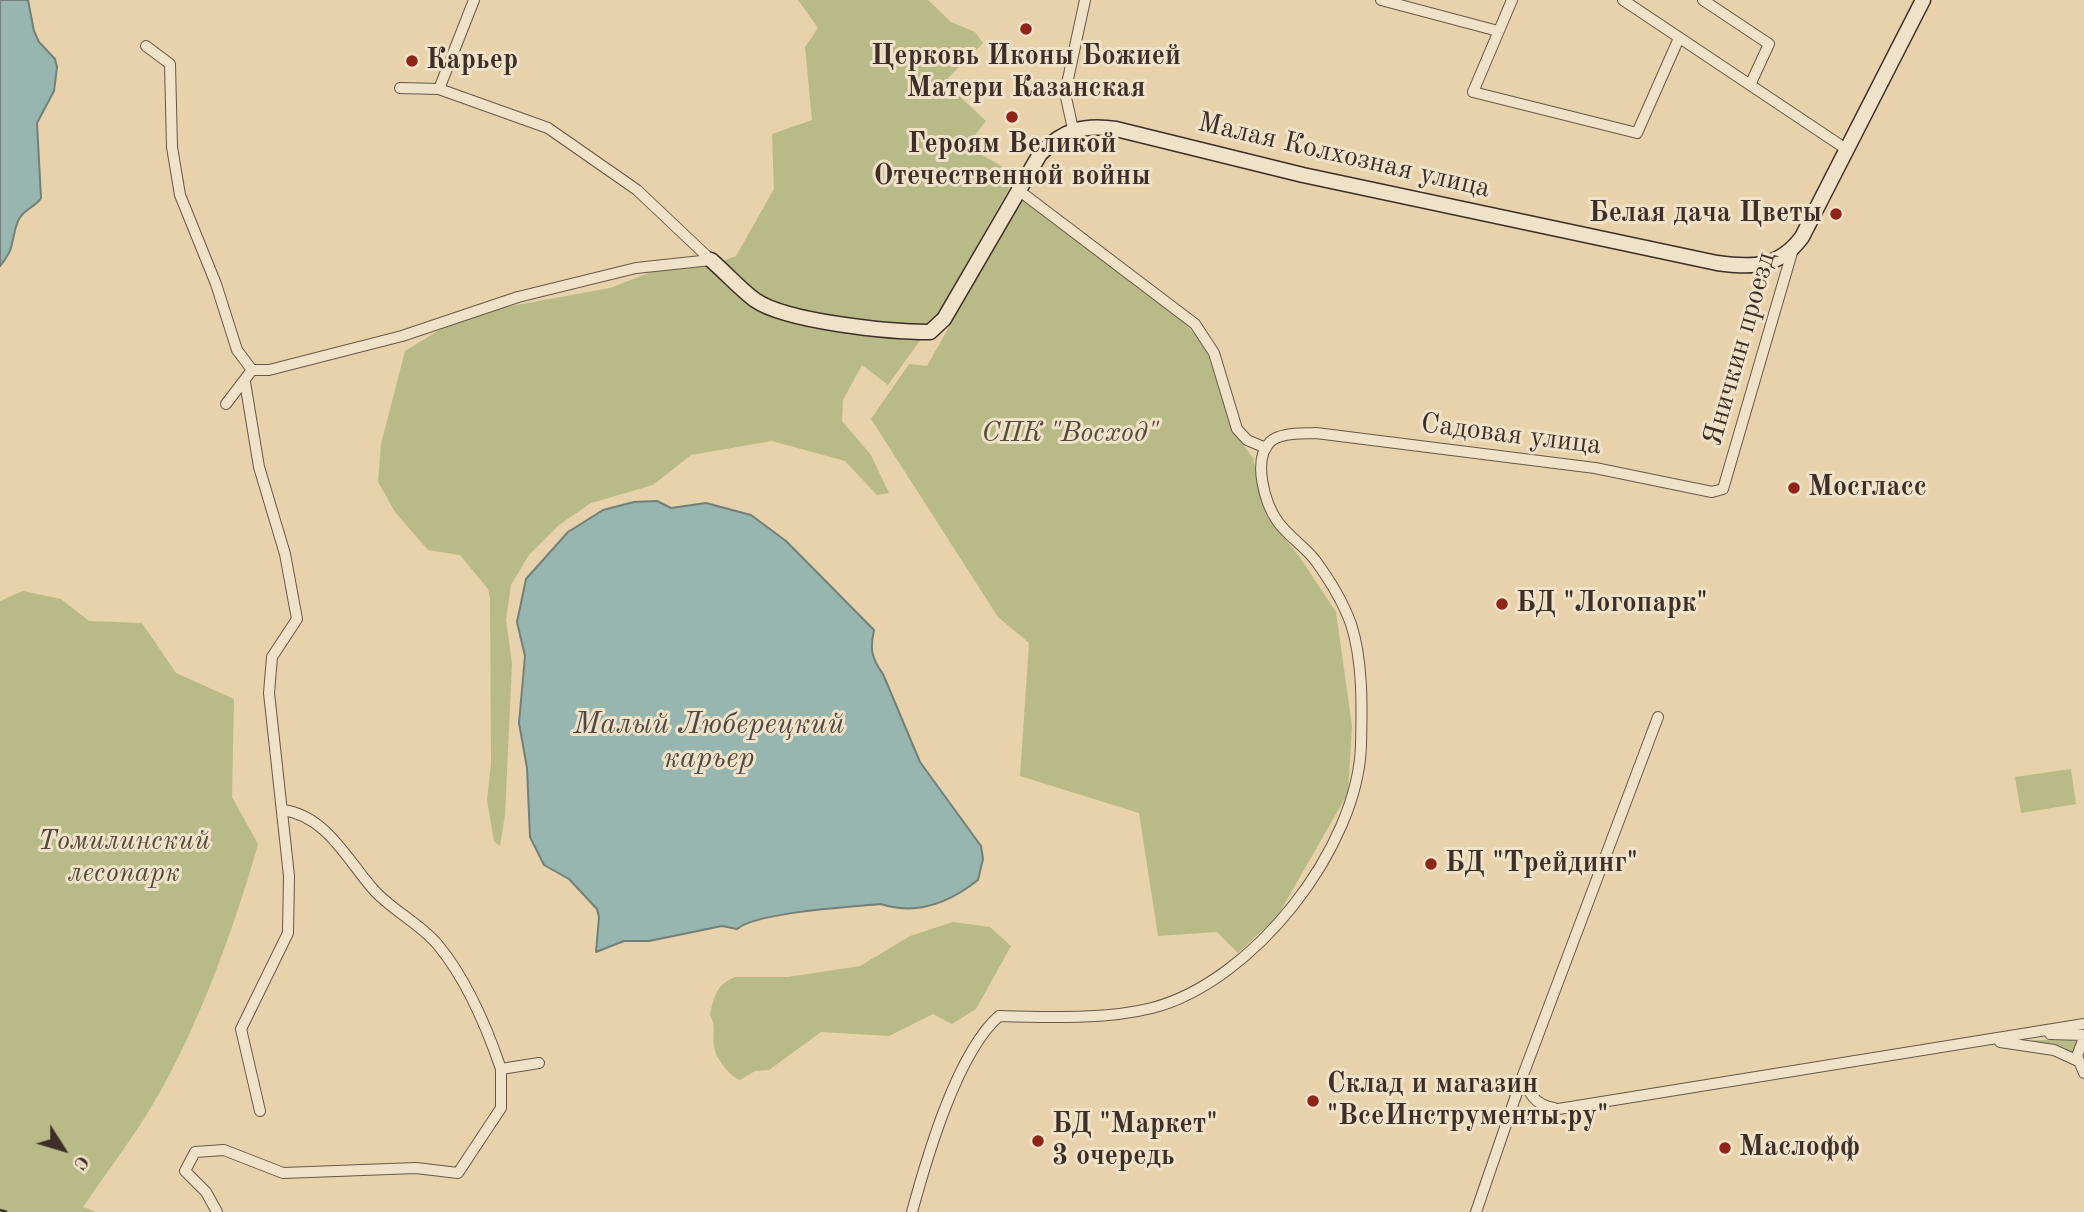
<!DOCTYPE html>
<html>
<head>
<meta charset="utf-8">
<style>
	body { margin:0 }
	#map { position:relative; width:2084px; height:1212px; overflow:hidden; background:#e7d2ab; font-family:"Old Standard TT",serif }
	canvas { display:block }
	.north { position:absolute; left:28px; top:1114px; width:70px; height:70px; -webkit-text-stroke:5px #efe2c8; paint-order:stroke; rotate:127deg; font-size:19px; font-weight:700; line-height:28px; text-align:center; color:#3e2e28 }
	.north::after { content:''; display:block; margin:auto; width:24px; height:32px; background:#3e2e28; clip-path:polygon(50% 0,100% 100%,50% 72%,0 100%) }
</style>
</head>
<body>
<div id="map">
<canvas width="2084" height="1212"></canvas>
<div class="north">С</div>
</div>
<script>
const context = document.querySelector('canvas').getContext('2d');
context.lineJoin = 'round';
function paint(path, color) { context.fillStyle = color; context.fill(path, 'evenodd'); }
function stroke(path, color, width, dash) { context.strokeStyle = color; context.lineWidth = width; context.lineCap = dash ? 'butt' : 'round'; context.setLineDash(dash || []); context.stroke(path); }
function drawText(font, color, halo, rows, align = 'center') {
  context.font = font + ' "Old Standard TT",serif'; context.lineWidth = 6; context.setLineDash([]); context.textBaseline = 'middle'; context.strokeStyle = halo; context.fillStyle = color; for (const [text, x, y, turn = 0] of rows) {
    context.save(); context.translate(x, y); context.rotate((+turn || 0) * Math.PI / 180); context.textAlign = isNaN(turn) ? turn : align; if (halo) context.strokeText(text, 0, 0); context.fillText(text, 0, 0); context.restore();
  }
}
paint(new Path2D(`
	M798,0H928L951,22L975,32L983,43L948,78L954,91L986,121L972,139L973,150L1017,175L934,321L888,385L862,365L843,400L842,421L871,455L889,493L877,495L845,461L772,441L691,455L653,485L591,503L559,525L529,555L511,585L506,620L512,663L505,815L500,846L494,841L487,800L491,764L490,598L488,589L460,555L428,550L395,512L378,482L381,444L405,351L441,329L500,308L610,288L659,269L709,266L736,256L774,189L772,134L812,120L805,47L818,28Z
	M1020,200H1027L1179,317L1205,345L1233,431L1253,458L1266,515L1299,556L1336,612L1352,726L1348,793L1277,917L1238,953L1217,932L1158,936L1139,813L1020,776L1029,643L998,617L871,419L909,364L927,366Z
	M23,591L61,599L89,621L142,623L176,673L234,699L232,797L258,844C234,930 194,1039 147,1114C127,1146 104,1176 83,1207L96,1212H0V601Z
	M2071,769L2076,804L2021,813L2015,777Z
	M953,922L990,927L1011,946L976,1009L952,1024L933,1014L889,1036L821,1032L769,1070L755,1071L740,1080C731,1077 717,1060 715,1050C711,1036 717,1027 710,1015C714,996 716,985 735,977H788L860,966L910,936Z
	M2030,1040H2078L2075,1056L2056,1046Z`), '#b8bb87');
const water = new Path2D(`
	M0,0H28L34,31L39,42L55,59L57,67L54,91L37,123L41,198C36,207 23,209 18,221C10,240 17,245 0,266Z
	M657,501L671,508L706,503L751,515L786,541L874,630C870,648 871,658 883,674L920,762L981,846L983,859L978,880C949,903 917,916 881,904C851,907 757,912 737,929L722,926L649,941H624L596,952L599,917L597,909L569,879L544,865L530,837L527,768L519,723L525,656L517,622L526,579L568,532L603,510L634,502Z`);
paint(water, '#97b6af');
stroke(water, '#738079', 2);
const street = new Path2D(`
	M1381,0L1498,31
	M1512,0L1473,92L1637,133L1679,38
	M1623,0L1846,149
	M1703,0L1769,44L1750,85
	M146,46L170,64L172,147L180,195L216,284L237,350L252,370H269L402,336L518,297L636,268L711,260
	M400,88L439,89L548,128L637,190L711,260
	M439,89L474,0
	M1073,129L1065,93L1085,0
	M1017,189L1195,324L1214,353L1237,429L1247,440L1266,448
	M245,382L259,467L285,554L297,619L272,657L269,693L289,876L288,933L241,1029L260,1111
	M226,404L252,370
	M283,810C326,816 346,858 373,889C391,910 420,923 438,945C467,980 486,1025 501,1069
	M2050,1034L2084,1035
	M2084,1038L2077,1056L2084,1073
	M2000,1042L2054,1050L2078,1061
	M1523,1075C1528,1092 1534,1105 1554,1108
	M1509,1117L2084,1024
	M217,1212L206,1192L185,1171L195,1152L224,1150L283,1173L416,1168L458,1173L501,1108V1069L539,1063
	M912,1212C927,1157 957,1053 999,1016C1048,1017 1104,1020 1152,1008C1253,982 1358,848 1361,745C1362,707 1363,661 1351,624C1343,602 1329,579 1315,560C1304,546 1288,536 1278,522C1265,504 1252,460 1270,442C1280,432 1303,434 1316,433L1595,468L1712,492L1723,489L1793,249
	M1476,1212L1523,1075L1658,717`);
const secondary = new Path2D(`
	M711,260C726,273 740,289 755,300C787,322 890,332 930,332L944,319L1040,154C1063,130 1083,124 1116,129L1303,175L1717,263C1752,268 1779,268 1802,237L1923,0`);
stroke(street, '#685749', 12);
stroke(secondary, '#3e2e28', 17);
stroke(street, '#efe2c8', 10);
stroke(secondary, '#efe2c8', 14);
stroke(new Path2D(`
	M0,1210L7,1212`), '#3e2e28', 2.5, [12, 12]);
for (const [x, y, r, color] of [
	[1026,29,7,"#8f2418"],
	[412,61,7,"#8f2418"],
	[1012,117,7,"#8f2418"],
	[1836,214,7,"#8f2418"],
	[1794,488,7,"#8f2418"],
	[1502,604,7,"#8f2418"],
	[1431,864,7,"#8f2418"],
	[1313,1101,7,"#8f2418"],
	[1038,1141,7,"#8f2418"],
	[1725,1148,7,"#8f2418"]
]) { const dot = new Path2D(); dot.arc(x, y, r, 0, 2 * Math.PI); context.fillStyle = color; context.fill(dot); stroke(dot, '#efe2c8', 2.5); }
drawText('bold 28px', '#3e2e28', '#efe2c8', [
	["Церковь Иконы Божией",1026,57,"center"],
	["Матери Казанская",1026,89,"center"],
	["Карьер",426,61],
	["Героям Великой",1012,145,"center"],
	["Отечественной войны",1012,177,"center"],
	["Белая дача Цветы",1822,214,"right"],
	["Мосгласс",1808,488],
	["БД \"Логопарк\"",1516,604],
	["БД \"Трейдинг\"",1445,864],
	["Склад и магазин",1327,1085],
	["\"ВсеИнструменты.ру\"",1327,1117],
	["БД \"Маркет\"",1052,1125],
	["3 очередь",1052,1157],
	["Маслофф",1739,1148]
], 'left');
drawText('28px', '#3e2e28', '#efe2c8', [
	["Малая Колхозная улица",1344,156,13],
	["Яничкин проезд",1740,349,-74],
	["Садовая улица",1511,435,7]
]);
drawText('italic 28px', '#564a3b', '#efe2c8', [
	["СПК \"Восход\"",1070,434],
	["Томилинский",124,842],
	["лесопарк",124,874]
]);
drawText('italic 30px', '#504943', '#efe2c8', [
	["Малый Люберецкий",709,725],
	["карьер",709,759]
]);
</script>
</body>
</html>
